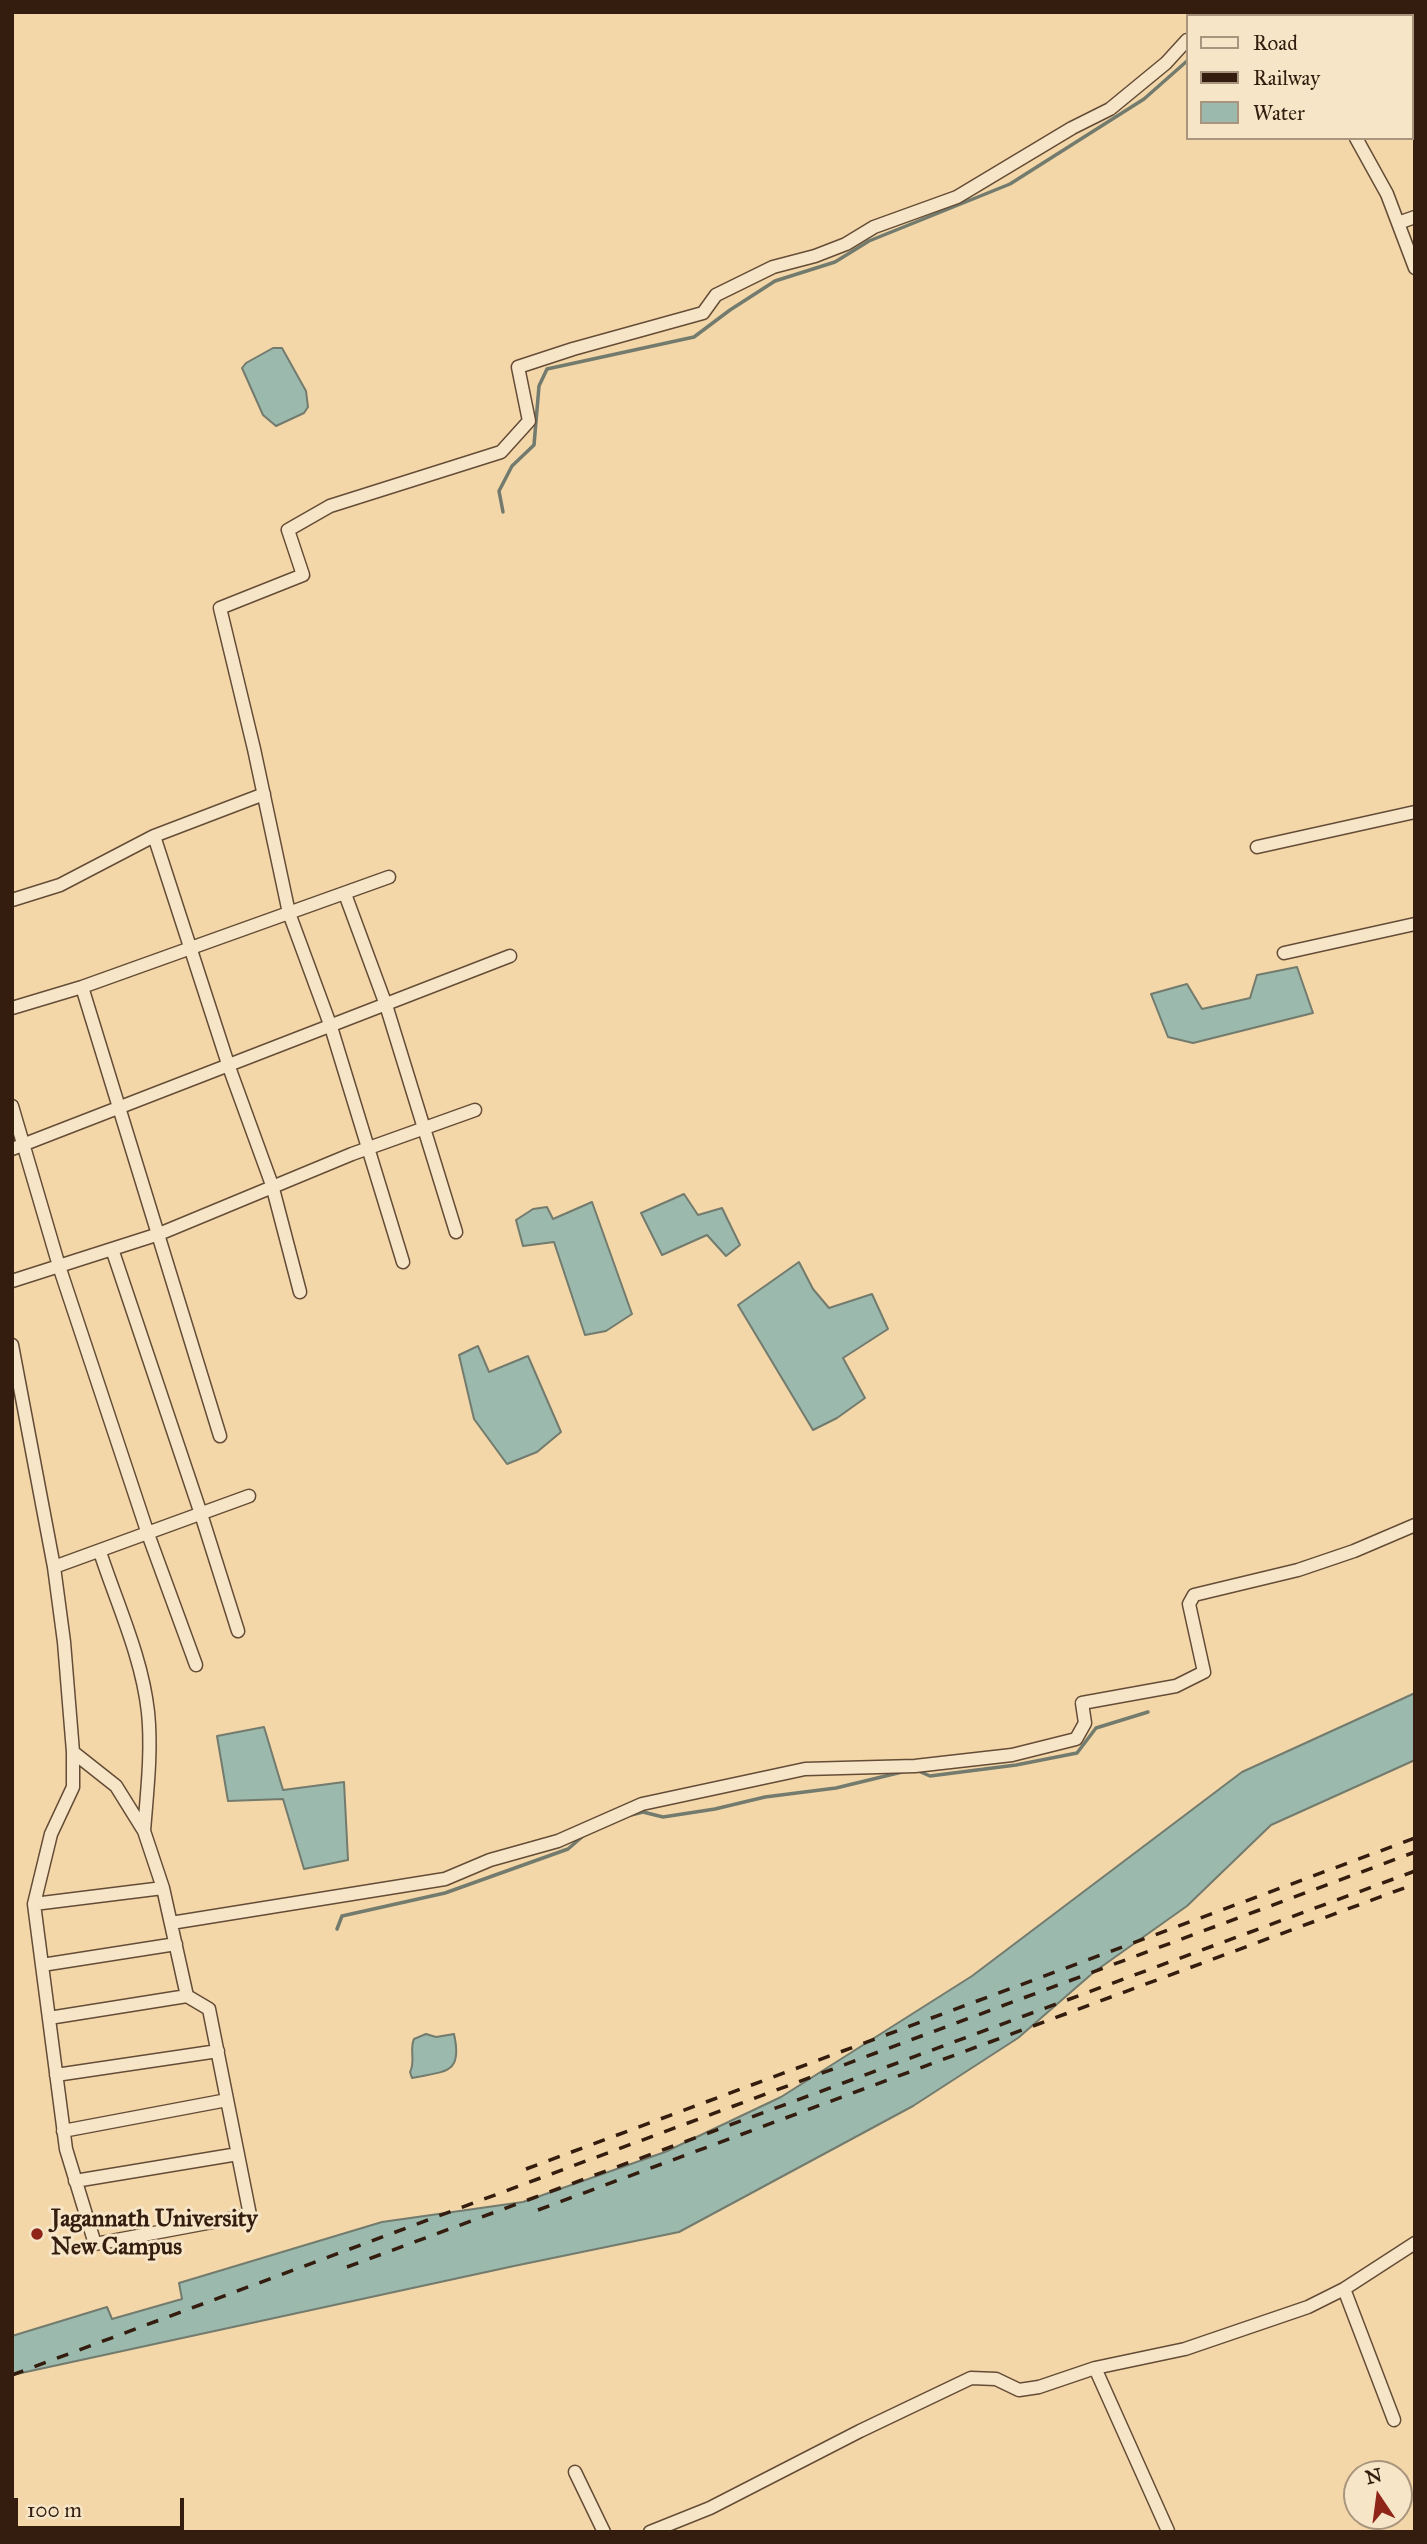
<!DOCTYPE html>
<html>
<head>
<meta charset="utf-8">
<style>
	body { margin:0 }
	#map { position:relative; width:1427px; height:2544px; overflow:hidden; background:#f3d7a9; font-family:"IM FELL Great Primer",serif }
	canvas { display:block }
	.frame { position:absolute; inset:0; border:14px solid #341d0f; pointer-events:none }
	.legend { position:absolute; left:1186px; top:14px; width:228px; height:126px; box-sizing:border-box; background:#f7e5c7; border:2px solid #a9957d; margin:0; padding:9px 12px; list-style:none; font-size:21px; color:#341d0f }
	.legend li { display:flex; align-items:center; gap:14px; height:35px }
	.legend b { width:35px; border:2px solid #a9957d }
	.north { position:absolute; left:1343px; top:2460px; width:70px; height:70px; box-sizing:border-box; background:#f7e5c7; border:2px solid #a9957d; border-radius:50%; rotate:347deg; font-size:19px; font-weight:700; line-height:28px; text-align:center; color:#341d0f }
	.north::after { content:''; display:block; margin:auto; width:24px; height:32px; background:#8f2418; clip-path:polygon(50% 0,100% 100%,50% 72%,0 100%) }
	.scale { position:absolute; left:14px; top:2498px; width:170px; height:32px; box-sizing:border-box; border:4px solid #341d0f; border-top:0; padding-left:9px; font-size:21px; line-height:24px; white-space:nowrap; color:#341d0f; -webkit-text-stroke:5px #f7e5c7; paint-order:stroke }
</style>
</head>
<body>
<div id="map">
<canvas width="1427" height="2544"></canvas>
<div class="frame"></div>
<ul class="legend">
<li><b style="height:9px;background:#f7e5c7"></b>Road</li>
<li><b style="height:9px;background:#341d0f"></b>Railway</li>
<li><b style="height:19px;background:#9bb9ac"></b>Water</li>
</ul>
<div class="north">N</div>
<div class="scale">100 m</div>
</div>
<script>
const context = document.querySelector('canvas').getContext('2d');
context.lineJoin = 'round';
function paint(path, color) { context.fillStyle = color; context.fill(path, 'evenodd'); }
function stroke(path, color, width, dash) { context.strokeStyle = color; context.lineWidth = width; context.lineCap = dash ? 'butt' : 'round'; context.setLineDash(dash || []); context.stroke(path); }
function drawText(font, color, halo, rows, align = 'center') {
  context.font = font + ' "IM FELL Great Primer",serif'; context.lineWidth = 6; context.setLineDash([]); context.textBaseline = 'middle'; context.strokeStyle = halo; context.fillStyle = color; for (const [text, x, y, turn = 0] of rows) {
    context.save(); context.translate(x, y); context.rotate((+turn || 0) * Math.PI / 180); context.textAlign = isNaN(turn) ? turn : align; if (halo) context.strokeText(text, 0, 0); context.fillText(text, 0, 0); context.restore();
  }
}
const water = new Path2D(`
	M273,348H282L306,391L308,407L304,413L276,426L263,415L242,368L246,363Z
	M1297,967L1313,1013L1193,1043L1168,1037L1151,994L1187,984L1202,1009L1250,998L1257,975Z
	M684,1194L698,1215L722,1208L740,1245L726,1256L707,1235L662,1255L641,1213Z
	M592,1202L632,1314L606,1331L585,1335L554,1242L523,1246L516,1220L533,1209L547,1207L553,1219Z
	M799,1262L813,1289L829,1308L872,1294L888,1329L843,1358L865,1398L837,1418L813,1430L738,1305Z
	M478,1346L489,1372L528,1356L561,1432L537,1452L507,1464L474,1419L459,1355Z
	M1415,1693V1760L1271,1825L1187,1906L1094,1972L1018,2038L913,2106L679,2232L514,2266L12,2375V2336L107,2307L112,2319L182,2299L179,2283L382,2222L523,2202L665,2152L781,2097L972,1976L1242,1772Z
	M264,1727L283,1790L344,1782L348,1860L304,1869L283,1799L228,1801L217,1736Z
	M426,2034L436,2037L454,2034C463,2074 446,2071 412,2078L410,2072C416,2061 409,2050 414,2039Z`);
paint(water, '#9bb9ac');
stroke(water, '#727b6d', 2);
stroke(new Path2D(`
	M503,512L499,491L512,466L534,445L539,386L547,369L694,337L730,310L775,281L835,262L869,241L1010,184L1144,99L1187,61
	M916,1770L930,1776L1016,1765L1077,1753L1096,1728L1148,1712
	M631,1815L643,1812L663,1817L715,1809L765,1797L836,1788L902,1772
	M337,1929L342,1916L445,1893L568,1849L583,1836`), '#727b6d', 3.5);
const minor = new Path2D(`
	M1291,12L1293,16
	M1212,16L1219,12
	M1356,138L1387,194L1415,268
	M1398,223L1415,217
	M264,794L154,836L229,1067L272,1185L300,1292
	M1257,847L1415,812
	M345,894L386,1005L456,1232
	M12,900L60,885L154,836
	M1284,953L1415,924
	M82,987L220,1436
	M12,1008L82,987L389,877
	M12,1106L59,1266L148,1534L196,1665
	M12,1149L510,956
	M112,1249L201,1514L238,1631
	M403,1262L331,1027L289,913L254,749L220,608L303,575L288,530L330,506L501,452L529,421L518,367L573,349L703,313L716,295L773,267L815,256L846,244L874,227L957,197L1072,128L1110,109L1166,63L1187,40
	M12,1281L159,1234L352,1154L475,1110
	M12,1345L54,1567L64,1642L73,1752L116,1786L144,1831L163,1888
	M100,1552C117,1604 142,1657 148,1712C152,1751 147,1792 144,1831
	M54,1567L249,1496
	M34,1904L163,1888L187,1996L209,2009L250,2215L95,2244L66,2149L34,1904L51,1834L73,1787V1752
	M171,1923L445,1879L490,1860L558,1841L642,1804L805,1769L915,1766L1012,1755L1076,1739L1085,1723L1082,1703L1176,1686L1204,1672L1189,1604L1194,1595L1298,1570L1354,1551L1415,1525
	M42,1965L176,1944
	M49,2018L187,1996
	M56,2075L218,2051
	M63,2131L227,2100
	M75,2181L238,2154
	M1344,2289L1394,2420
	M1095,2368L1168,2531
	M575,2472L604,2532
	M650,2532L710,2508L860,2431L971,2378L996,2379L1019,2390L1039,2387L1095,2368L1185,2349L1308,2307L1344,2289L1415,2243`);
stroke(minor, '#644c36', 15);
stroke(minor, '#f7e5c7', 12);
stroke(new Path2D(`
	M526,2169L1415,1838
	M538,2210L1415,1884
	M347,2267L1415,1871
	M12,2375L1415,1852`), '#341d0f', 3.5, [12, 12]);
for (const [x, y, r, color] of [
	[37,2234,7,"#8f2418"]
]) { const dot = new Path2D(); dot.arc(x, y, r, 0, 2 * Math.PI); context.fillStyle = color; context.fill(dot); stroke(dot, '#f7e5c7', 2.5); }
drawText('bold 24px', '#341d0f', '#f7e5c7', [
	["Jagannath University",51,2220],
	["New Campus",51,2248]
], 'left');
</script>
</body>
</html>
